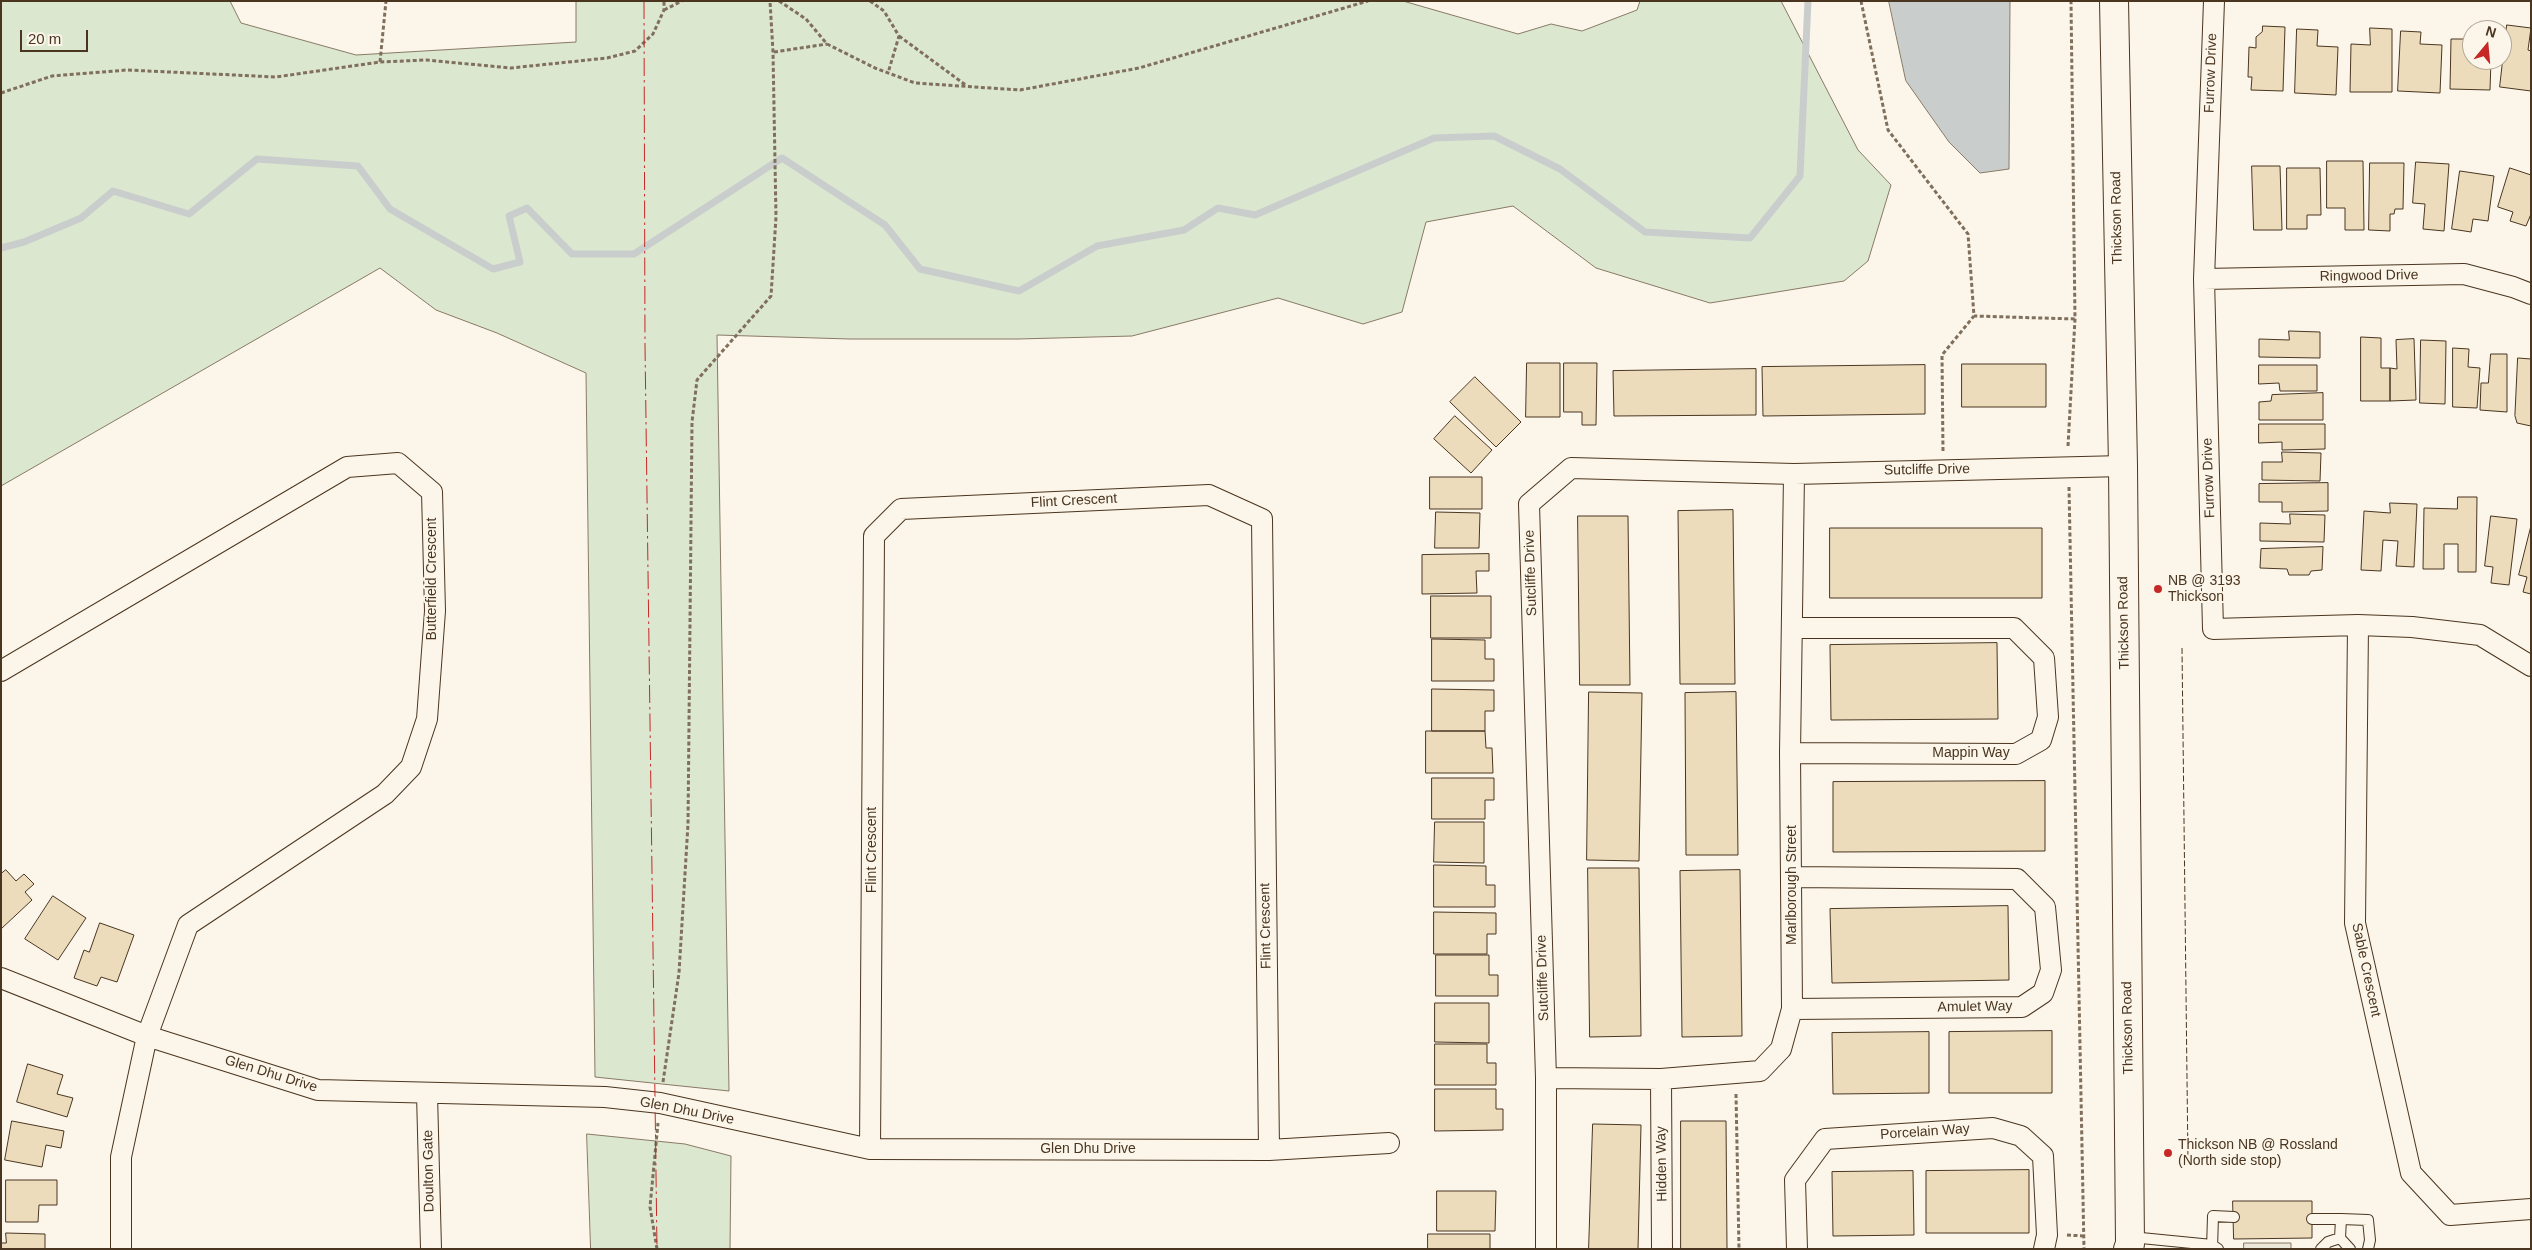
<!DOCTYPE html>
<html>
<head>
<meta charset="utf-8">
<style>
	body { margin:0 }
	#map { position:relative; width:2532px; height:1250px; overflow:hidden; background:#fbf6e9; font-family:Arial,sans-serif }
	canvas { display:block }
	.frame { position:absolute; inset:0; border:2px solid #4a3520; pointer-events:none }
	.north { position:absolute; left:2462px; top:20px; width:50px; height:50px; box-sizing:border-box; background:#fbf6e9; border:1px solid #b4a999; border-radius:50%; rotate:17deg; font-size:14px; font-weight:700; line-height:20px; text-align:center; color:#4a3520 }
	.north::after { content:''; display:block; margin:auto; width:18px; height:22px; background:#c62828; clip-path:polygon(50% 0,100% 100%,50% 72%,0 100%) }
	.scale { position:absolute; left:20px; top:30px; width:68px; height:22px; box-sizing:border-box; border:2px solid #4a3520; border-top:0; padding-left:6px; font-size:15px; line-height:18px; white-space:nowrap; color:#4a3520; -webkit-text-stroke:4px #fbf6e9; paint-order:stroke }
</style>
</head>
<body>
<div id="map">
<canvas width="2532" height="1250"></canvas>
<div class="frame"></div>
<div class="north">N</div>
<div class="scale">20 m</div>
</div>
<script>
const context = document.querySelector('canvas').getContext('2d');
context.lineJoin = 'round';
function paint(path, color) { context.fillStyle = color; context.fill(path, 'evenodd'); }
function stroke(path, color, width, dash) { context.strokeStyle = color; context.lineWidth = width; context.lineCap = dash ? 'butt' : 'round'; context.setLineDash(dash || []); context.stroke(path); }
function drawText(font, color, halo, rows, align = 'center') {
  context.font = font + ' Arial,sans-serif'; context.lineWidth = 4; context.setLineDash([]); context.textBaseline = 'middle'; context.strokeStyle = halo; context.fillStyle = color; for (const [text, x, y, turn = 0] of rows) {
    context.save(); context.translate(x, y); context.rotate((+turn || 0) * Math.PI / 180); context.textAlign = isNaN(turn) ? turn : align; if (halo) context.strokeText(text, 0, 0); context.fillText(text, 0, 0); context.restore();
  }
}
const green = new Path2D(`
	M1,1H230L241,23L356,55L576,42V1H1403L1518,34L1551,24L1582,31L1637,10L1640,1H1781L1858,150L1891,185L1868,261L1844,281L1710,303L1596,268L1513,206L1426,222L1402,312L1363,324L1278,298L1132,336L1018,339H850L717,335L729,1091L595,1077L586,373L497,333L436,310L380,268L1,486Z
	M587,1134L685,1144L731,1156L730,1249H591Z`);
paint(green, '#dce7d0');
stroke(green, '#887966', 1);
const parking = new Path2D(`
	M2244,1243H2291V1249H2244Z`);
paint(parking, '#ede7d9');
stroke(parking, '#887966', 1);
const water = new Path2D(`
	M1889,1H2010L2009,169L1980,173L1949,142L1906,81Z`);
paint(water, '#c9cecd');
stroke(water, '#887966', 1);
stroke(new Path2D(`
	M1,248L24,242L81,218L113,191L189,214L257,159L358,166L390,209L493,269L520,262L509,216L527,208L572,254H634L782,158L885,225L920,269L1019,291L1097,246L1184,230L1218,208L1255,215L1434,138L1494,136L1560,169L1645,232L1750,238L1800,176L1808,1`), '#c9cecd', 7);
const building = new Path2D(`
	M2507,25L2531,28L2528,50L2531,51V91L2500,87Z
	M2263,26L2285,27L2283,91L2251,90L2252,77H2248L2249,47L2256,48V37L2262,32Z
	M2472,27L2491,28V30H2472V60H2491L2490,90L2450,89L2451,39H2472Z
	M2370,28L2392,29V92H2350L2351,44L2370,45Z
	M2297,29L2318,30L2317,46L2338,47L2336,95L2295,93Z
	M2401,31L2421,32L2420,44L2442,45L2440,93L2398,91Z
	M2327,161H2363L2364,230H2345V208H2327Z
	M2416,162L2449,164L2444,231L2423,229L2425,204L2413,203Z
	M2370,163H2404L2403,209H2395L2394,214H2390V231L2369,230Z
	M2252,166H2280L2282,230H2254Z
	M2287,168H2320L2321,215H2307V229H2287Z
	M2510,168L2531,175V214L2526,226L2510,221L2513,212L2498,207Z
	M2460,171L2494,176L2488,221L2473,219L2471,232L2452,229Z
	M2289,331L2320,332V358L2259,357V339L2289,340Z
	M2361,337L2381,338V368H2390V401H2361Z
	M2414,339L2416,400L2390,401V368L2397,369L2396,340Z
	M2421,340L2446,341L2445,404L2420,403Z
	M2453,348L2469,349L2468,367L2480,368L2477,408L2453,407Z
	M2491,354H2507V412L2480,410L2481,383H2488Z
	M2518,358L2531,359V426L2517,423L2515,416Z
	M1527,363H1560V417H1526Z
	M1564,363H1597L1596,425H1582V412H1564Z
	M1962,364H2046V407H1962Z
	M1925,365V414L1763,416L1762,367Z
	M2259,365H2317V391H2280L2279,383L2259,384Z
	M1756,369V415L1614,416L1613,371Z
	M1475,377L1521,422L1496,447L1450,402Z
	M2323,393V420H2259V402L2271,401L2272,395Z
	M1455,416L1492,450L1471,473L1434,439Z
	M2259,424H2325V449L2282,450V442L2259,443Z
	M2282,452L2321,453L2320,481L2262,480V462H2282Z
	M1430,477H1482V509H1430Z
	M2328,483V511L2282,512V502H2259V484Z
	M2458,497H2477L2476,572H2458V544H2444V569H2423L2424,508L2457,509Z
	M2390,503L2417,504L2414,567L2396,566L2398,541L2383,540L2381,571L2361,570L2364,511L2390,513Z
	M1733,510L1735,684H1680L1678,511Z
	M1436,512L1480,513L1479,548H1435Z
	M2290,514L2325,515L2324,542L2260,541V523L2290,524Z
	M1578,516H1628L1630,685H1580Z
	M2491,516L2517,519L2509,585L2491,583L2493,567L2485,566Z
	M2531,526V594L2523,592L2527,577L2519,575Z
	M1830,528H2042V598H1830Z
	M2323,547L2322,570L2311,571L2309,575H2289L2287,569L2260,568L2261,549Z
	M1489,554V571H1476L1477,593L1422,594V555Z
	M1431,596H1491V638H1431Z
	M1432,639L1485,640V659H1494V681H1432Z
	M1997,643L1998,719L1831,720L1830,645Z
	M1432,689L1494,690V711H1485V731H1432Z
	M1589,692L1642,693L1639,861L1587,860Z
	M1736,692L1738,855H1686L1685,693Z
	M1426,731H1485L1486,748H1492L1493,773H1426Z
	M1432,778H1494V800H1485V819H1432Z
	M2045,781V851L1833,852V782Z
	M1435,822H1484V863L1434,862Z
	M1434,865L1486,866V885H1495V907H1434Z
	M1588,868H1639L1641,1036L1590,1037Z
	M6,870L16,881L24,874L34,884L25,892L32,900L1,929V874Z
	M1740,870L1742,1036L1682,1037L1680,871Z
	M53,896L86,918L58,960L25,939Z
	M2008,906L2009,980L1832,983L1830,909Z
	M1434,912L1496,913V934H1487V954H1434Z
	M100,923L134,935L117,982L101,977L97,986L74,978L84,950L89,952Z
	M1436,955H1489V975H1498V996H1436Z
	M1435,1003H1489V1043L1435,1042Z
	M2052,1031V1093H1949V1032Z
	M1929,1032V1093L1833,1094L1832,1033Z
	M1435,1044H1487V1063H1496V1085H1435Z
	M28,1064L63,1075L57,1094L73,1098L67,1117L17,1102Z
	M1435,1089H1496V1109H1503V1130L1435,1131Z
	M12,1121L64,1131L61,1148L46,1145L42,1167L5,1160Z
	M1681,1121H1726L1727,1249H1681Z
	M1593,1124L1641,1125L1638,1249H1589Z
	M2029,1170V1233H1926V1171Z
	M1913,1171L1914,1235L1833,1236L1832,1172Z
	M6,1180H57V1205H39L38,1222H6Z
	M1437,1191H1496L1495,1231H1437Z
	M2233,1201H2312V1238L2234,1239Z
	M6,1233L45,1234V1249H1V1243H6Z
	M1428,1234H1490V1249H1428Z`);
paint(building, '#ecdcbc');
stroke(building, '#4a3520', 1);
const service = new Path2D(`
	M2312,1219H2341
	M2131,1237L2212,1245L2218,1249
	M2340,1238L2341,1219L2368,1220L2370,1240L2368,1249
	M2212,1249L2213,1216L2234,1217
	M2321,1249L2328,1242L2340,1238L2350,1249`);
const minor = new Path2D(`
	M2214,1L2204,279L2213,629L2358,625L2412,627L2480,635L2531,666
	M2204,279L2464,274L2513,287L2531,294
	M2358,625L2355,923L2411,1173L2450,1215L2531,1209
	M1,671L347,467L398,463L432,492L435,611L427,719L411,767L385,794L188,925L147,1036L121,1157V1249
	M1790,753L2016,754L2041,740L2048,717L2044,658L2014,628H1792
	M1,978L147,1036L318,1090L605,1097L660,1103L870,1149L1269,1150L1389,1143
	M1792,1009L2022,1007L2043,993L2051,970L2045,907L2017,879L1793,877
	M1546,1078L1661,1079L1760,1071L1781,1049L1792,1009L1790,753L1794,474
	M1661,1079L1662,1249
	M427,1094L431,1249
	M870,1149L874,536L901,509L1209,495L1262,519L1269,1150
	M1546,1249V1078L1529,504L1571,468L1794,474L2123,466
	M1797,1249L1795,1180L1825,1139L1993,1128L2021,1136L2043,1156L2047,1235L2044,1249`);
const secondary = new Path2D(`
	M2114,1L2123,466L2130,1244L2128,1249`);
stroke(service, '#4a3520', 12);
stroke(minor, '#4a3520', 22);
stroke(secondary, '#4a3520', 30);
stroke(new Path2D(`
	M779,1L806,19L827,44L875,68L915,83L1020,90L1139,68L1368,1
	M870,1L884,11L899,36L888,73
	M1861,1L1888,130L1968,234L1974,316L2075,319
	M664,10L682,1
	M899,36L967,86
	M774,52L827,44
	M380,62L386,1
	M1,93L52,76L127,70L276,77L380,62L426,60L511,68L607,58L635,51L653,34L664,10V1
	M2068,446L2075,319L2071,1
	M1943,451L1942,355L1974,316
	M2069,487L2084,1249
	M663,1082L679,973L688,824L692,422L697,380L771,296L776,217L773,52L770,1
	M1736,1094L1739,1249
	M2067,1235L2084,1236
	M657,1249L650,1207L658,1123`), '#7f6f5c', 3, [4, 2.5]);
stroke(service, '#fbf6e9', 10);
stroke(minor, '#fbf6e9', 20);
stroke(secondary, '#fbf6e9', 28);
stroke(new Path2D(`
	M2182,648L2188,1164`), '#4a3520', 1, [6, 2.5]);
stroke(new Path2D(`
	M644,1L645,345L657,1249`), '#c62828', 1, [18, 4, 2.5, 4]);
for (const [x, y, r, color] of [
	[2158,589,5,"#c62828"],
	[2168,1153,5,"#c62828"]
]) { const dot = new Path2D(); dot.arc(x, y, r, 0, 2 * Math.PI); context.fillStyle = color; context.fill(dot); stroke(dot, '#fbf6e9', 2); }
drawText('14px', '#4a3520', '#fbf6e9', [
	["Furrow Drive",2211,73,-88],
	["Thickson Road",2117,218,-91],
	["Ringwood Drive",2369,276,-1],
	["Sutcliffe Drive",1927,470,-1],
	["Furrow Drive",2209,478,-92],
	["Flint Crescent",1074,501,-3],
	["Sutcliffe Drive",1531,573,-92],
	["Butterfield Crescent",432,579,-90],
	["Thickson Road",2124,623,-91],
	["Mappin Way",1971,753],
	["Flint Crescent",872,850,-90],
	["Marlborough Street",1792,885,-90],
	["Flint Crescent",1266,926,-91],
	["Sable Crescent",2366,970,78],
	["Sutcliffe Drive",1543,978,-92],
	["Amulet Way",1975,1007,-1],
	["Thickson Road",2128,1028,-91],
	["Glen Dhu Drive",271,1074,17],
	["Glen Dhu Drive",687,1111,11],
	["Porcelain Way",1925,1132,-4],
	["Glen Dhu Drive",1088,1149],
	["Hidden Way",1662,1164,-91],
	["Doulton Gate",429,1171,-91]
]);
drawText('14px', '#4a3520', '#fbf6e9', [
	["NB @ 3193",2168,581],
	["Thickson",2168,597],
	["Thickson NB @ Rossland",2178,1145],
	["(North side stop)",2178,1161]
], 'left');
</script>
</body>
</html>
